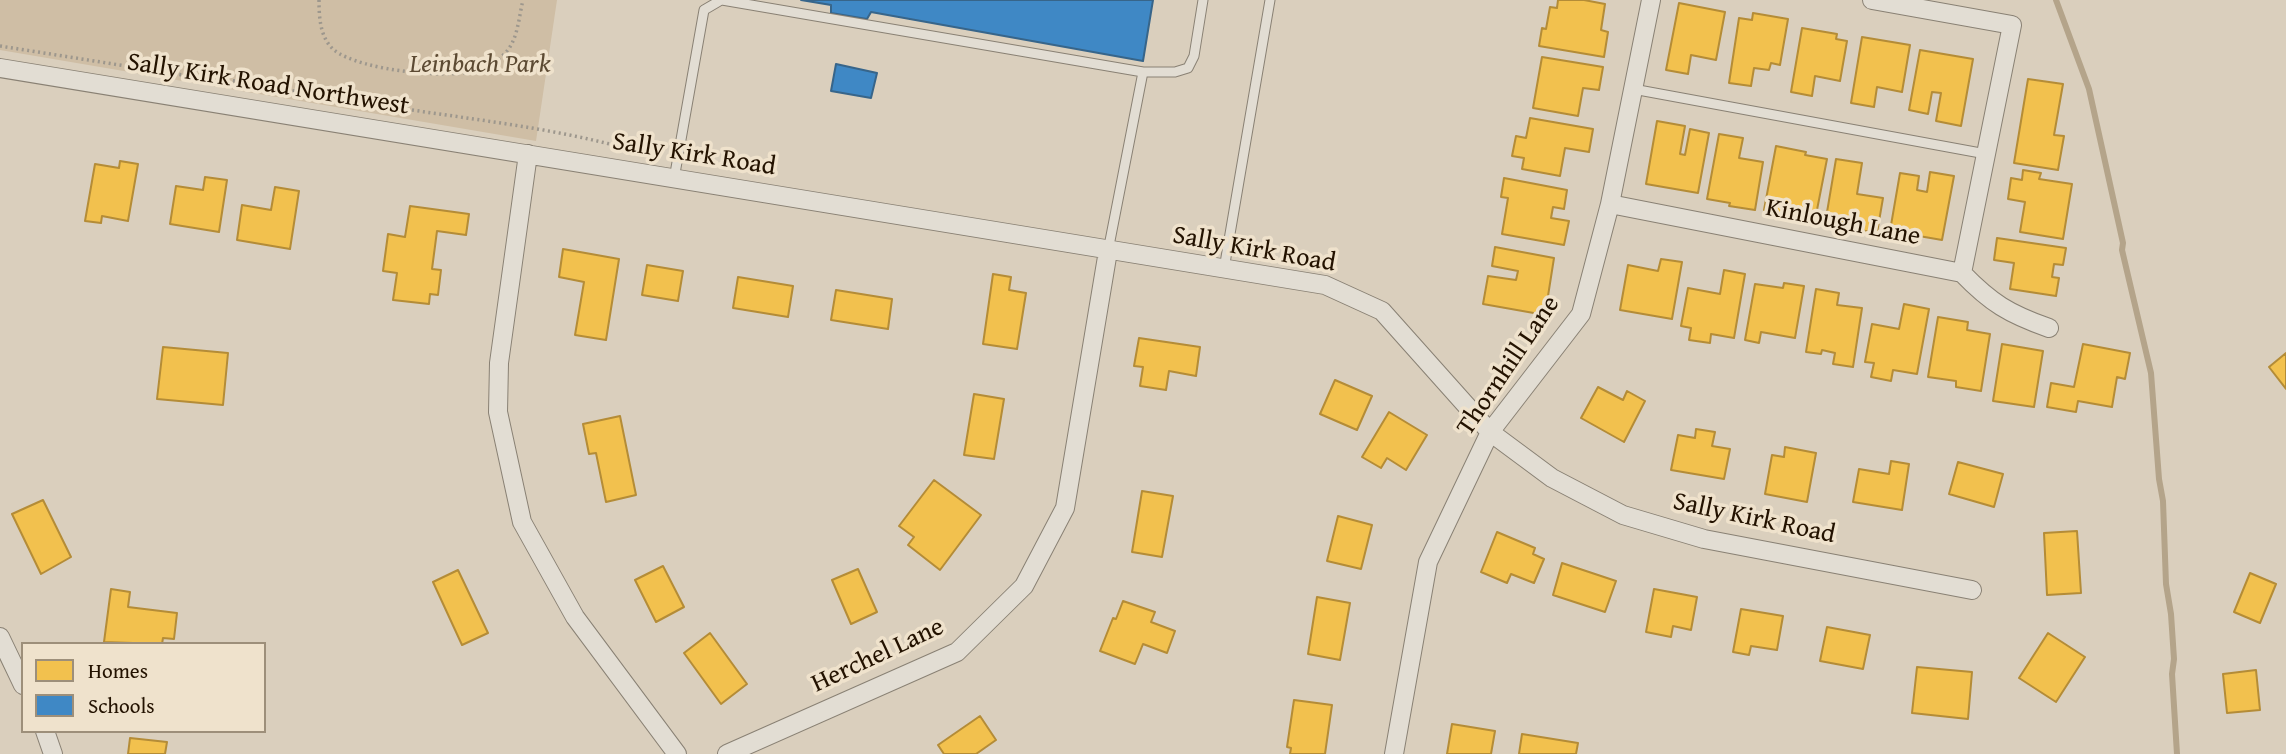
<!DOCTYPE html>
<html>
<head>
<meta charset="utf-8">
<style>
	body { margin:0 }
	#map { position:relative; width:2286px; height:754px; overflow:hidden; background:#dacfbd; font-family:"Gentium Book Plus",serif }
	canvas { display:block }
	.legend { position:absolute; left:21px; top:642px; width:245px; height:91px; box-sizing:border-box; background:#efe2cc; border:2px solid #9d8f7a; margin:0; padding:9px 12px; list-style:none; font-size:21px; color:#231200 }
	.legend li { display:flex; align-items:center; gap:14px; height:35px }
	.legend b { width:35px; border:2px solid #9d8f7a }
</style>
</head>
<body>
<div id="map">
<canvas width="2286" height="754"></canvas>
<ul class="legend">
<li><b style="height:19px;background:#f2c14e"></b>Homes</li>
<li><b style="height:19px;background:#3f88c5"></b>Schools</li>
</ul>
</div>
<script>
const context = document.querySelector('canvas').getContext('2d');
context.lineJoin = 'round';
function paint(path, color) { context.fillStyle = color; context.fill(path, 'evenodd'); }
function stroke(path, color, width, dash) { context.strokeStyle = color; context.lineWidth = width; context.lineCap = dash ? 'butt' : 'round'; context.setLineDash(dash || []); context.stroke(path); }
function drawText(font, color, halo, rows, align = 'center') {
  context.font = font + ' "Gentium Book Plus",serif'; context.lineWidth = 7; context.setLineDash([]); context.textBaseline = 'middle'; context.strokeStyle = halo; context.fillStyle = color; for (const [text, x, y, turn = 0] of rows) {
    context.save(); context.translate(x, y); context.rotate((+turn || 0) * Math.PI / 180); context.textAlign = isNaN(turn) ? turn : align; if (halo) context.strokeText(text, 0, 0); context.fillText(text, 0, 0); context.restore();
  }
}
paint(new Path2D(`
	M0,0H557L536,141L0,50Z`), '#cfbea5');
const homes = new Path2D(`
	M1558,0H1584L1605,4L1601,30L1608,32L1604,57L1539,46L1542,28L1546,29L1550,7L1557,8Z
	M1679,3L1725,12L1716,60L1691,55L1688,74L1666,70Z
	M1753,13L1788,19L1780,65L1771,63L1769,70L1754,68L1751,86L1729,83L1739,18L1752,20Z
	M1802,28L1837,34L1836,39L1847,41L1840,81L1815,76L1812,96L1791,92Z
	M1862,37L1910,45L1902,92L1877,87L1874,107L1851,103Z
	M1920,50L1973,59L1961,126L1936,121L1941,93L1932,92L1928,114L1909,110Z
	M1542,57L1603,67L1599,90L1583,88L1578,116L1533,108Z
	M2028,79L2063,84L2054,135L2064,136L2058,170L2014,163Z
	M1530,118L1593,129L1589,152L1565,148L1560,176L1522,169L1524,158L1512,156L1516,136L1526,138Z
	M1657,121L1685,126L1680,154L1685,155L1690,129L1709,133L1698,193L1646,184Z
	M1719,134L1743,138L1739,158L1763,162L1755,210L1729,206L1730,203L1707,199Z
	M1776,146L1806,152L1805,155L1827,159L1815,220L1764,210Z
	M1836,159L1862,163L1857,194L1883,198L1877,233L1825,224Z
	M120,161L138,164L128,221L102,216L101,223L85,221L95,164L119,168Z
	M2023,170L2041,173L2039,179L2072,184L2063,239L2020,232L2025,202L2008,199L2011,178L2022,180Z
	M1930,172L1954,176L1942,240L1890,231L1900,173L1919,176L1917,190L1927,192Z
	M205,177L227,180L219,232L170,224L176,186L203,190Z
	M1504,178L1567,190L1564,209L1553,207L1551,218L1569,221L1564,245L1502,234L1508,198L1501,197Z
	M275,187L299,191L290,249L237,240L242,205L271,210Z
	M410,206L469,214L466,235L437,231L432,269L441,270L438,295L430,294L429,304L393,300L397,273L383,271L388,234L405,237Z
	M1997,238L2066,248L2063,265L2054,264L2052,277L2059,278L2056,296L2010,289L2014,263L1994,260Z
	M1495,247L1554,258L1545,315L1483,304L1488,276L1516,280L1518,271L1492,266Z
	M563,249L619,259L606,340L575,335L584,282L559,277Z
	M1661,259L1682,262L1672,319L1620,310L1628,265L1658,271Z
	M647,265L683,271L678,301L642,295Z
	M1724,270L1745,274L1734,338L1711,334L1710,343L1689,340L1691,328L1681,326L1688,288L1720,294Z
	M993,274L1011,277L1009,290L1026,293L1017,349L983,344Z
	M738,277L793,286L788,317L733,308Z
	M1784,283L1804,286L1795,338L1761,332L1759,343L1745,340L1755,284L1783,288Z
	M1816,289L1839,293L1837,305L1862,308L1853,367L1833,364L1835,353L1822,350L1821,354L1806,352Z
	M836,290L892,299L888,329L831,320Z
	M1904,304L1929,309L1917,374L1893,370L1891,381L1871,377L1874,363L1865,362L1872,324L1899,329Z
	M1938,317L1968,322L1967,330L1990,334L1981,391L1956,387V381L1928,377Z
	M1139,338L1200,347L1196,376L1169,371L1166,390L1140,386L1143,367L1134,366Z
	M2002,344L2043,351L2034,407L1993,401Z
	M2083,344L2130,353L2125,379L2117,377L2112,407L2078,401L2076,412L2047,407L2051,383L2074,387Z
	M163,347L228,353L223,405L157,399Z
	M2286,353V389L2269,367Z
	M1335,380L1372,396L1357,430L1320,414Z
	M1598,387L1623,400L1627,391L1645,401L1624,442L1581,418Z
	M974,394L1004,399L994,459L964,455Z
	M1389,412L1427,435L1406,470L1387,458L1381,468L1362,457Z
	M620,416L636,495L606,502L596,453L589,454L583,424Z
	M1696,429L1715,432L1712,446L1730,449L1724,479L1671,470L1678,435L1695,438Z
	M1785,447L1816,453L1807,502L1765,494L1772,455L1784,457Z
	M1891,461L1909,464L1902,510L1853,502L1859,469L1889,474Z
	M1958,462L2003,474L1994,507L1949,494Z
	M934,480L981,515L940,570L908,545L914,537L899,526Z
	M1142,491L1173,496L1162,557L1132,552Z
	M43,500L71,557L41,574L12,514Z
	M1338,516L1372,525L1361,569L1327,561Z
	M2077,531L2081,593L2047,595L2044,533Z
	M1497,532L1535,548L1533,554L1544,559L1534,583L1511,574L1507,583L1481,572Z
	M1562,563L1616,581L1605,612L1553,595Z
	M663,566L684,607L656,622L635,580Z
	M858,569L877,612L851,624L832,580Z
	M458,570L488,633L462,645L433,582Z
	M2250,573L2276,584L2260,623L2234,612Z
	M111,589L130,592L128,607L177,613L174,639L163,638L162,644L104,642Z
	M1654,589L1697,597L1691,630L1673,626L1671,637L1646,632Z
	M1317,597L1350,603L1340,660L1308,654Z
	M1123,601L1155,612L1151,622L1175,631L1167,653L1143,644L1135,664L1100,651L1113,618L1116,619Z
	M1741,609L1783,616L1777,650L1751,646L1749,655L1733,652Z
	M1827,627L1870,635L1863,669L1820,661Z
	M710,633L747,684L721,704L684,653Z
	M2048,633L2085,657L2056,702L2019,678Z
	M1917,667L1972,672L1968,719L1912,713Z
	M2256,670L2260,710L2227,713L2223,674Z
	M1294,700L1332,705L1325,754H1290L1291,748L1287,747Z
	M980,716L996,740L976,754H944L938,745Z
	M1452,724L1495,731L1491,754H1447Z
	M1522,734L1578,743L1576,754H1519Z
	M130,738L167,742L165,754H128Z`);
paint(homes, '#f2c14e');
stroke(homes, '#b48c37', 2);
const schools = new Path2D(`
	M801,0H1153L1143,61L871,12L867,19L831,13V5Z
	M836,64L877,73L871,98L831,91Z`);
paint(schools, '#3f88c5');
stroke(schools, '#37658a', 2);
stroke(new Path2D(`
	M2056,0L2089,89L2123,243L2122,250L2151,373L2159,479L2163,501L2166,584L2171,614L2174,659L2172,674L2177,754`), '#b4a48a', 6);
const lane = new Path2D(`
	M722,0L1143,72L1108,251
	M1143,72H1175L1188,68L1194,56L1203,0
	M1633,89L1986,154
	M674,179L704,10L721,0
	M1224,269L1270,0`);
const street = new Path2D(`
	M1872,0L2012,25L1962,273
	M0,68L1325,285L1382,311L1490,432L1552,478L1623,515L1704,539L1972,590
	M528,154L499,363L498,412L522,522L575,617L677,754
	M1610,204L1962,273C1991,303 2009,314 2049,328
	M0,637L23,685
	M45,731L53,754
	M727,754L957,652L1024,586L1065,508L1108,251
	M1394,754L1428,562L1490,432L1581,314L1610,204L1651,0`);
stroke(lane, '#898174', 11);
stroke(street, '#898174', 20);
stroke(new Path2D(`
	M319,0C319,17 320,38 334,50C360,71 456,81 486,68C493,64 502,57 507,51C518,38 519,16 523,0
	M0,46L189,76
	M222,79C285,89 349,101 412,110C492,122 572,131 649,155L666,146`), '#9d978d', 3.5, [2, 3.5]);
stroke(lane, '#e2ddd3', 9);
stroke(street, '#e2ddd3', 18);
drawText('italic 26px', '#5c4a33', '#efe2cc', [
	["Leinbach Park",480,65]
]);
drawText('26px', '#231200', '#efe2cc', [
	["Sally Kirk Road Northwest",268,85,9],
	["Sally Kirk Road",694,155,9],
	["Kinlough Lane",1843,223,11],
	["Sally Kirk Road",1254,250,10],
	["Thornhill Lane",1509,366,-56],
	["Sally Kirk Road",1754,519,12],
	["Herchel Lane",878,656,-25]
]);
</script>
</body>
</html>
